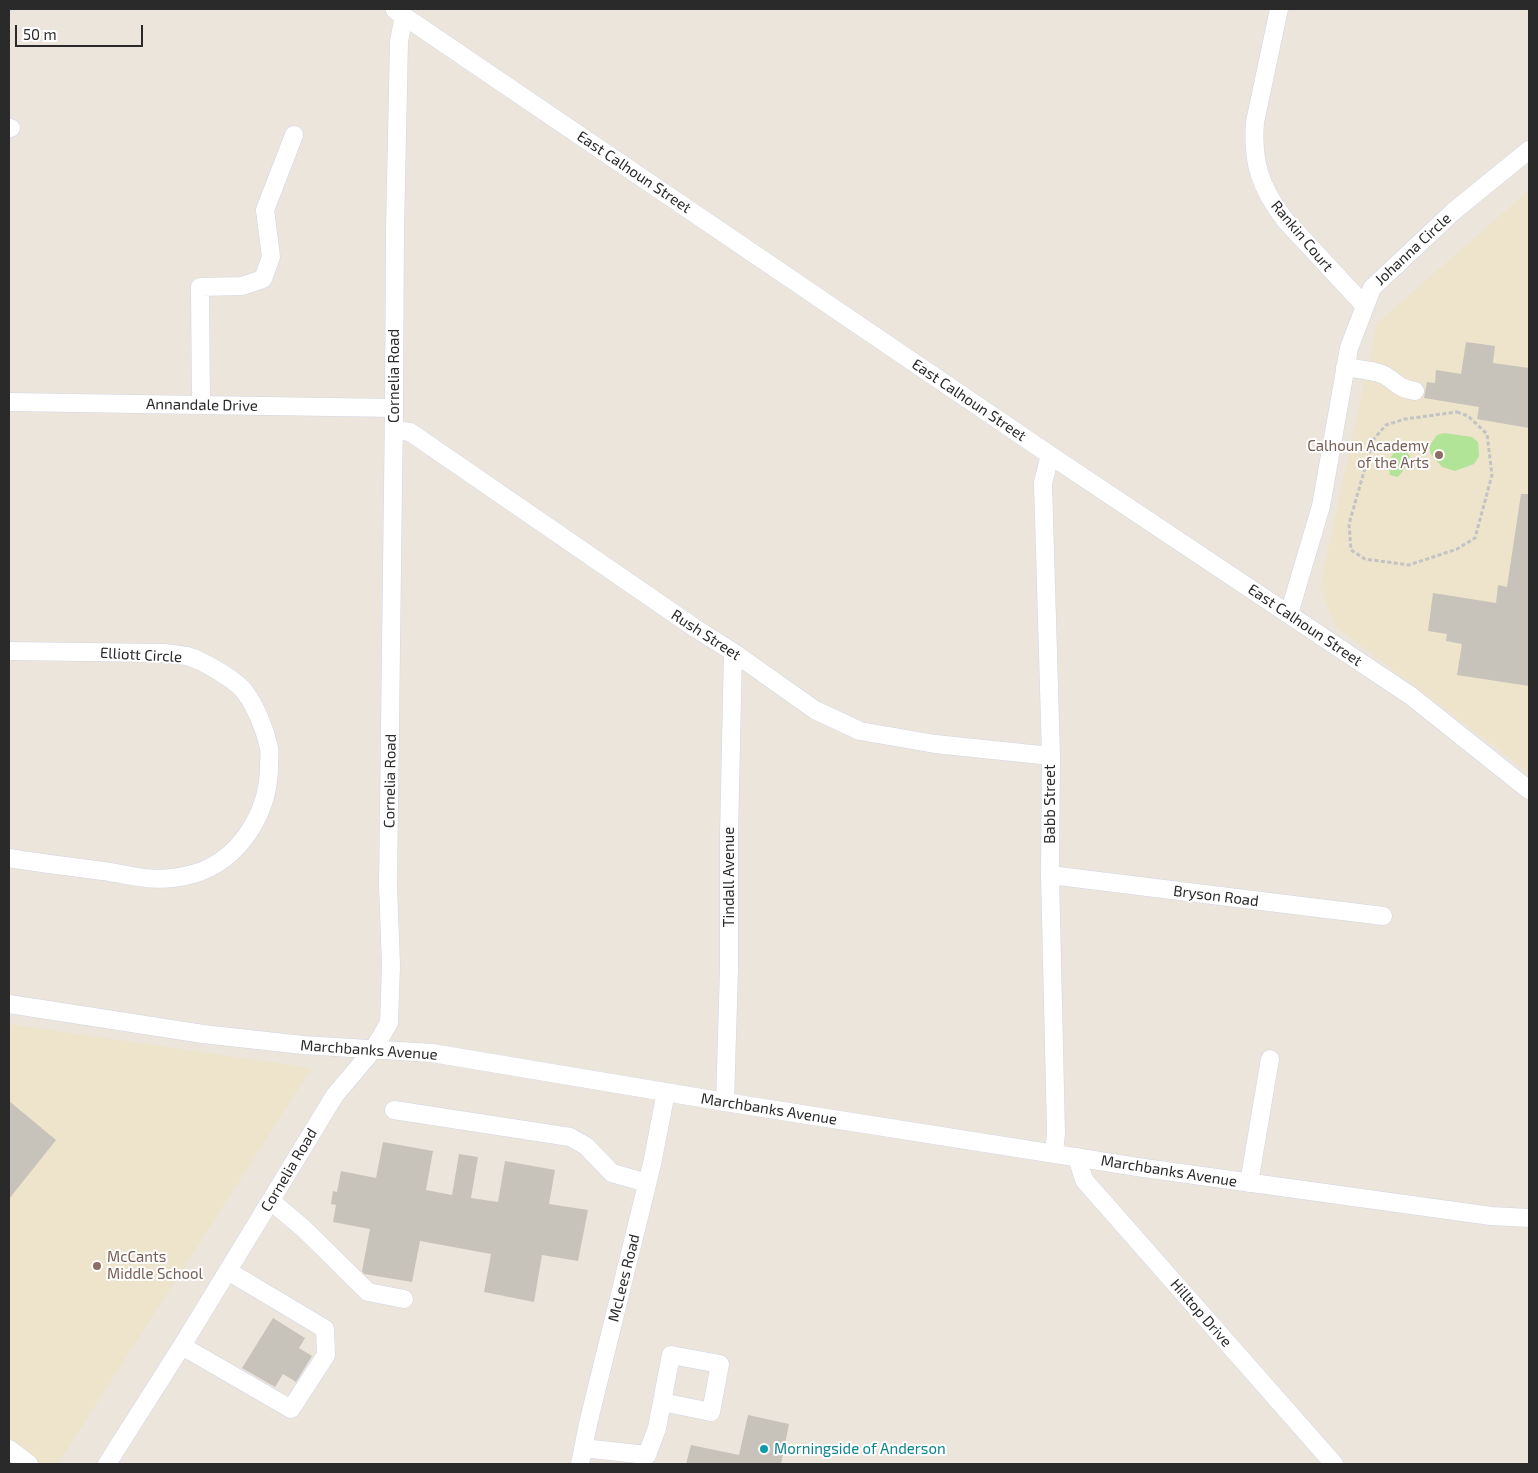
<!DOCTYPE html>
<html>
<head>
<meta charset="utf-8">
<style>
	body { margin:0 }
	#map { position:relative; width:1538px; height:1473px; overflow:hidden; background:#ece5dc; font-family:"Exo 2",sans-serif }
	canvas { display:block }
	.frame { position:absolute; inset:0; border:10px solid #2a2a2a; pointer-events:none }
	.scale { position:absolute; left:15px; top:25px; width:128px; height:22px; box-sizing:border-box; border:2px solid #2a2a2a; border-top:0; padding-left:6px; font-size:15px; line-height:18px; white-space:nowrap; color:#2a2a2a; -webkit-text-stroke:4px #fff; paint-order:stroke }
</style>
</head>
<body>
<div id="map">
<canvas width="1538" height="1473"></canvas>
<div class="frame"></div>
<div class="scale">50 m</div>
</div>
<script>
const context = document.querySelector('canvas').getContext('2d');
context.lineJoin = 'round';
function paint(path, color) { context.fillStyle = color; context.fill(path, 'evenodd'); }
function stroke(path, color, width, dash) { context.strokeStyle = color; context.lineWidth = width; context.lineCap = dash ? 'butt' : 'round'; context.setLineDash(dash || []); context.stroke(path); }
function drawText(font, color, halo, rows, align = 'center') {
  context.font = font + ' "Exo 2",sans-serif'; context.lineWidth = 4; context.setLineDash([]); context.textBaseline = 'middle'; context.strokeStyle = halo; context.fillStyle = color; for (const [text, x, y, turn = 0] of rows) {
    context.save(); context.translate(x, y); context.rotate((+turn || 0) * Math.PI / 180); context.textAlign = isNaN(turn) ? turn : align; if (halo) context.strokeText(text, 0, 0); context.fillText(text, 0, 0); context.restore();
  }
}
paint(new Path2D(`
	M1529,190V773L1335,626L1320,587L1377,323Z
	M9,1024L312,1068L58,1464H9Z`), '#eee3cb');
paint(new Path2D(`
	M1444,433L1472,437L1478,442L1479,456L1474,464L1455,471L1442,467L1431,454L1429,446L1437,435Z
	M1395,451H1406L1410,456V461L1398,477L1390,475L1388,462Z`), '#b2e498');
paint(new Path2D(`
	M1466,342L1495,346L1493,363L1529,368V428L1477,419L1479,407L1424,398L1427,382L1435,383L1436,370L1461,374Z
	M1521,494H1529V686L1457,675L1462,644L1446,641L1447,634L1428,631L1433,593L1496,603L1498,585L1507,587Z
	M9,1101L56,1140L9,1199Z
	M383,1142L433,1151L426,1190L452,1195L459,1154L478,1157L471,1198L498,1202L505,1161L555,1170L549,1204L588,1210L578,1261L542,1255L534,1302L484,1292L491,1254L420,1241L412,1282L364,1274L362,1271L370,1229L333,1222L336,1205L331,1204L333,1191L337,1192L341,1171L376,1178Z
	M273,1318L305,1338L299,1348L312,1356L296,1382L283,1374L275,1387L242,1368Z
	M748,1415L789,1424L781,1464H686L691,1445L739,1455Z`), '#c7c3bb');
const minor = new Path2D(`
	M1279,9L1255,122C1252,163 1260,187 1285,220L1365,306
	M395,10L1050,455L1411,696L1529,790
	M9,128H11
	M1345,367C1357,369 1371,370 1382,374C1395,380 1398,389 1415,391
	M9,402L394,408
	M201,405L200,287L242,286L263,279L271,257L265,210L294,135
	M394,430L410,432L695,628L733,652L815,710L860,731L935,744L1051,756
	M1050,455L1043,483L1051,756L1050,875L1056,1133L1054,1153
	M1289,614L1321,506L1349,348L1372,288L1454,211L1529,150
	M9,651L164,653C172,654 180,655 187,656C202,660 236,680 245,692C256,707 265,729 269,748C270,753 269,760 269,766C269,813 239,861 193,874C156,884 138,876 103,871C72,867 40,863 9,858
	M1050,875L1383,916
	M9,1004L203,1034L303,1045L432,1053L725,1102L1144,1168L1491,1216L1529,1218
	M725,1102L729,969V836L733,652
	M394,1110L570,1137L586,1146L612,1173L647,1183
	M1077,1157L1084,1180L1334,1464
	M1249,1183L1270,1059
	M271,1201L303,1228L368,1292L404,1299
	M182,1346L291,1409L326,1355L325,1329L228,1271
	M583,1448L647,1455L657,1428L671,1355L720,1364L711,1412L662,1402
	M9,1449L29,1464
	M107,1464L185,1341L335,1095L373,1050L389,1023L391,965L388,886L394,408L395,229L399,41L404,16
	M580,1464L588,1424L652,1164L666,1092`);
stroke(minor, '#d1d5e3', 19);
stroke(new Path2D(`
	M1457,412L1468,416L1487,434L1492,475L1475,538L1457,549L1409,565L1365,559L1351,550L1349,524L1373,440L1386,425L1405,419Z`), '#c3c3c3', 3, [4, 2.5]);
stroke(minor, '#fff', 18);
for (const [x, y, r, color] of [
	[1439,455,5,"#8d6e63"],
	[97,1266,5,"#8d6e63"],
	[764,1449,5,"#0f9aa8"]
]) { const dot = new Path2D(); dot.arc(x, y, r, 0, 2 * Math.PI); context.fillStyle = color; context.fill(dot); stroke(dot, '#fff', 2); }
drawText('15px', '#2a2a2a', '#fff', [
	["East Calhoun Street",634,172,34],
	["Rankin Court",1302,236,50],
	["Johanna Circle",1413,249,-43],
	["Cornelia Road",394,376,-90],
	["East Calhoun Street",969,400,34],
	["Annandale Drive",202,405,1],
	["East Calhoun Street",1305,625,34],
	["Rush Street",706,635,33],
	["Elliott Circle",141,655,3],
	["Cornelia Road",390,781,-89],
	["Babb Street",1050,804,-90],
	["Tindall Avenue",729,877,-90],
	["Bryson Road",1216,896,7],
	["Marchbanks Avenue",369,1050,4],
	["Marchbanks Avenue",769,1109,9],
	["Cornelia Road",289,1170,-59],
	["Marchbanks Avenue",1169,1171,9],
	["McLees Road",624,1278,-76],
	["Hilltop Drive",1201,1313,49]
]);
drawText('15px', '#785e54', '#fff', [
	["Calhoun Academy",1429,446],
	["of the Arts",1429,463],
	["McCants",107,1257,"left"],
	["Middle School",107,1274,"left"]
], 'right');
drawText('15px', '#0d838f', '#fff', [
	["Morningside of Anderson",774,1449]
], 'left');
</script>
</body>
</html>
